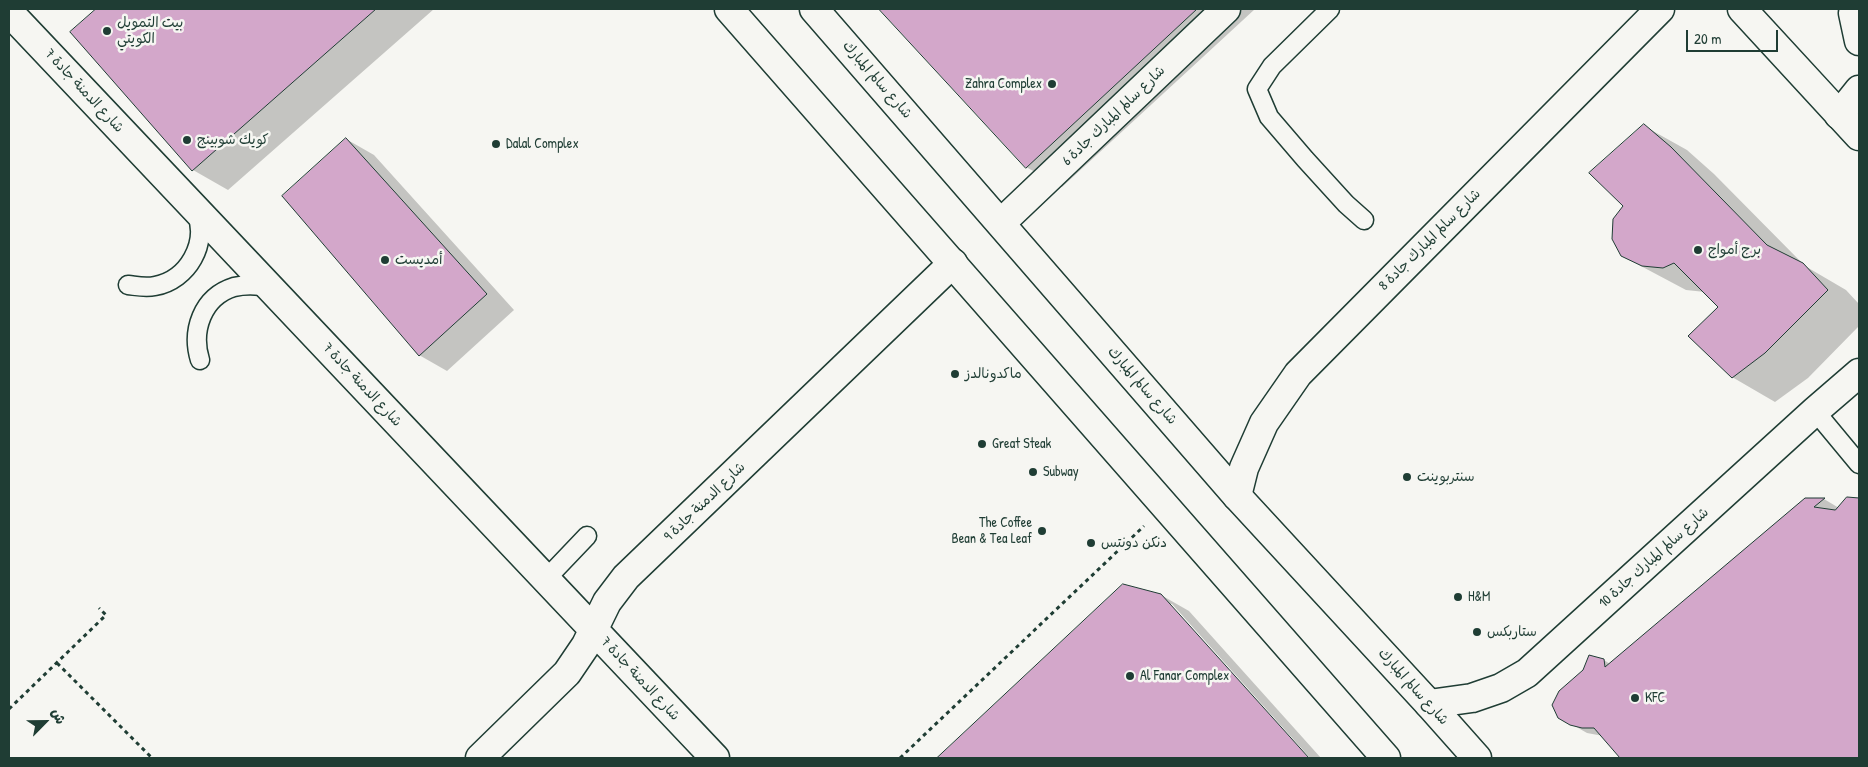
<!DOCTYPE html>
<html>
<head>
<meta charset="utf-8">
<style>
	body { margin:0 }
	#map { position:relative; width:1868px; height:767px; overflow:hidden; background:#f6f6f2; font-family:"Patrick Hand","Playpen Sans Arabic",sans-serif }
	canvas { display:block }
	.frame { position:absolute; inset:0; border:10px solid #1f3d34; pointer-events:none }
	.north { position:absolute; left:20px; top:697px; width:50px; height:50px; -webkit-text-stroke:4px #f6f6f2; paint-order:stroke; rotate:67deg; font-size:14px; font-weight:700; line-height:20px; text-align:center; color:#1f3d34 }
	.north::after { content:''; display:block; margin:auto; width:18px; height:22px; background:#1f3d34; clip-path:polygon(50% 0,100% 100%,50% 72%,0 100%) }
	.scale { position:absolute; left:1686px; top:30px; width:92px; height:22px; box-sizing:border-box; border:2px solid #1f3d34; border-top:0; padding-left:6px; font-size:15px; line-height:18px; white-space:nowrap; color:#1f3d34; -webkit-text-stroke:4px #f6f6f2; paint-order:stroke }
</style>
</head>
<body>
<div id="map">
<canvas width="1868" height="767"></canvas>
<div class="frame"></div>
<div class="north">ش</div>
<div class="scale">20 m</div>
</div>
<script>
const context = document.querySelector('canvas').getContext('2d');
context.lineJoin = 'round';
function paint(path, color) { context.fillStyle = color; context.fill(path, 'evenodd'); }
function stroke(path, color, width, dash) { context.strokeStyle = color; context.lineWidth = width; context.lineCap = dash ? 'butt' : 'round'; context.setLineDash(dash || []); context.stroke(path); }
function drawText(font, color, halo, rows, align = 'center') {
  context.font = font + ' "Patrick Hand","Playpen Sans Arabic",sans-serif'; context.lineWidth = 5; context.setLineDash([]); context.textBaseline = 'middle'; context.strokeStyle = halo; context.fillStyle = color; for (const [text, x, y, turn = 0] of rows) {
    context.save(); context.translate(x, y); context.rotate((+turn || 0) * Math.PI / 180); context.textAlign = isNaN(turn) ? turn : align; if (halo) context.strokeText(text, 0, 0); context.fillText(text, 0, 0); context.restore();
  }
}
paint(new Path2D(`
	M98,9H434L228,190L193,170L72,32Z
	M880,9H1255L1062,187L1026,167Z
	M1644,126L1687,150L1714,174L1805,266L1846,290L1859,304V326L1808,378L1775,402L1732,377L1720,307L1705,292L1686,290L1622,256L1624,206Z
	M346,139L374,155L514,310L447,371L419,355Z
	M1848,498L1859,499V758H1622L1603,736L1587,733L1559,717L1604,660L1610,664L1806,499H1824L1839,508Z
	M1123,585L1161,595L1189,611L1321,758H1310L1172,604H1169L1307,758H938Z`), '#0003');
const building = new Path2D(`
	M96,9H376L192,171L70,32Z
	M879,9H1197L1026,168Z
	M1644,124L1671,147L1767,245L1803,263L1828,290L1765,353L1732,378L1688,336L1718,307L1674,263L1663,268L1642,266L1621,256L1612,239L1613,219L1623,206L1589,173Z
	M346,138L487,294L419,356L282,196Z
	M1847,497L1859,498V758H1620L1594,728H1582L1570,725L1558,718L1552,705L1559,691L1583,670L1589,655L1604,659L1605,667L1805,498H1825L1814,507L1835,510Z
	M1123,584L1161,594L1309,758H937Z`);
paint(building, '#d3a7ca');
stroke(building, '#1f3d34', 1);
const service = new Path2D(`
	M1330,9L1272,66L1257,89L1269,117L1305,159L1346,204L1364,220
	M128,285C137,286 145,288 155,286C188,280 209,243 196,212
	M200,360C191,331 202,297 234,287C246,284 258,285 270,287
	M1815,411L1859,464
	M546,579L587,536`);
const minor = new Path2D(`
	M1742,9L1859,136
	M9,12L715,758
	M1001,223L1226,9
	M1237,496L1244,468L1264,423L1298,374L1660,9
	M1429,704L1472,698L1501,688L1527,673L1815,411L1859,373
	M480,758L567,673L586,645L607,602L626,577L953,263`);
const secondary = new Path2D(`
	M729,9L1386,758
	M814,9L1237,496L1429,704L1477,758`);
const primary = new Path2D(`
	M1853,13L1859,41
	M1839,115L1859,90`);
stroke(service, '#1f3d34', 21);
stroke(minor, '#1f3d34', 31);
stroke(secondary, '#1f3d34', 31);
stroke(primary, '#1f3d34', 31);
stroke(new Path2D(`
	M57,663L152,758
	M9,709L106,615L99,608
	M900,758L1144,526`), '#1f3d34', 3, [4, 4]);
stroke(service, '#f6f6f2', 18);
stroke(minor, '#f6f6f2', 28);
stroke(secondary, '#f6f6f2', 28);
stroke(primary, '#f6f6f2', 28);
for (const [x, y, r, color] of [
	[107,31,5,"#1f3d34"],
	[1052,84,5,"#1f3d34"],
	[187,140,5,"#1f3d34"],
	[496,144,5,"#1f3d34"],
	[1698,250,5,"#1f3d34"],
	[385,260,5,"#1f3d34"],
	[955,374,5,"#1f3d34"],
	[982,444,5,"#1f3d34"],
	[1033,472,5,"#1f3d34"],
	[1407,477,5,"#1f3d34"],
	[1042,531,5,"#1f3d34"],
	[1091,543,5,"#1f3d34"],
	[1458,597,5,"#1f3d34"],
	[1477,632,5,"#1f3d34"],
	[1130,676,5,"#1f3d34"],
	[1635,698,5,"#1f3d34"]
]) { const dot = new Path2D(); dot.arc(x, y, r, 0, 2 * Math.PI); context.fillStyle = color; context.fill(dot); stroke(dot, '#f6f6f2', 2); }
drawText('14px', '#1f3d34', '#f6f6f2', [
	["بيت التمويل",117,23],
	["الكويتي",117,39],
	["Zahra Complex",1042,84,"right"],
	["كويك شوبينج",197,140],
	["Dalal Complex",506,144],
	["برج أمواج",1708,250],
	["أمديست",395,260],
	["ماكدونالدز",965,374],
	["Great Steak",992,444],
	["Subway",1043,472],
	["سنتربوينت",1417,477],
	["The Coffee",1032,523,"right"],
	["Bean & Tea Leaf",1032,539,"right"],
	["دنكن دونتس",1101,543],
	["H&M",1468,597],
	["ستاربكس",1487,632],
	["Al Fanar Complex",1140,676],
	["KFC",1645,698]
], 'left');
drawText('14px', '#1f3d34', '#f6f6f2', [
	["شارع سالم المبارك",877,80,49],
	["شارع الدمنة جادة 7",84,91,47],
	["شارع سالم المبارك جادة 6",1114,116,-44],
	["شارع سالم المبارك جادة 8",1430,240,-45],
	["شارع الدمنة جادة 7",362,385,47],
	["شارع سالم المبارك",1142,386,49],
	["شارع الدمنة جادة 9",705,502,-44],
	["شارع سالم المبارك جادة 10",1654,558,-42],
	["شارع الدمنة جادة 7",640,679,47],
	["شارع سالم المبارك",1413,687,48]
]);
</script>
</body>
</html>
